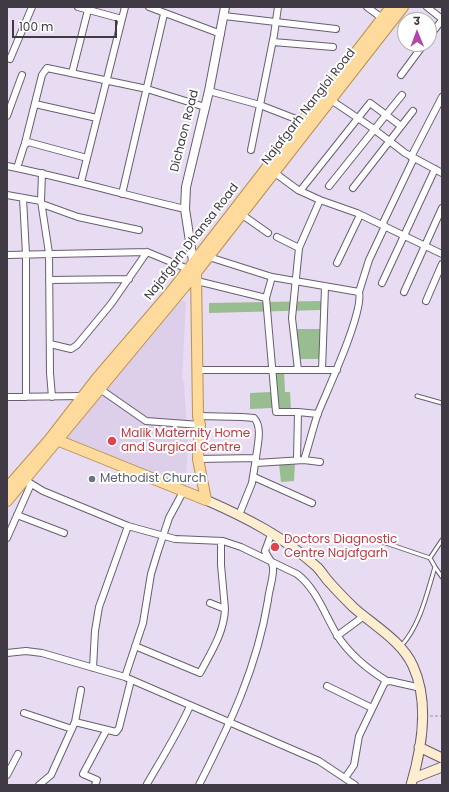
<!DOCTYPE html>
<html>
<head>
<meta charset="utf-8">
<style>
	body { margin:0 }
	#map { position:relative; width:449px; height:792px; overflow:hidden; background:#e8dcf2; font-family:Poppins,"Noto Sans Devanagari",sans-serif }
	canvas { display:block }
	.frame { position:absolute; inset:0; border:8px solid #3e3942; pointer-events:none }
	.north { position:absolute; left:397px; top:12px; width:40px; height:40px; box-sizing:border-box; background:#fff; border:1px solid #b2b0b3; border-radius:50%; rotate:359deg; font-size:11px; font-weight:700; line-height:16px; text-align:center; color:#3e3942 }
	.north::after { content:''; display:block; margin:auto; width:14px; height:18px; background:#b047a9; clip-path:polygon(50% 0,100% 100%,50% 72%,0 100%) }
	.scale { position:absolute; left:12px; top:20px; width:105px; height:18px; box-sizing:border-box; border:2px solid #3e3942; border-top:0; padding-left:5px; font-size:12px; line-height:14px; white-space:nowrap; color:#3e3942; -webkit-text-stroke:3px #fff; paint-order:stroke }
</style>
</head>
<body>
<div id="map">
<canvas width="449" height="792"></canvas>
<div class="frame"></div>
<div class="north">उ</div>
<div class="scale">100 m</div>
</div>
<script>
const context = document.querySelector('canvas').getContext('2d');
context.lineJoin = 'round';
function paint(path, color) { context.fillStyle = color; context.fill(path, 'evenodd'); }
function stroke(path, color, width, dash) { context.strokeStyle = color; context.lineWidth = width; context.lineCap = dash ? 'butt' : 'round'; context.setLineDash(dash || []); context.stroke(path); }
function drawText(font, color, halo, rows, align = 'center') {
  context.font = font + ' Poppins,sans-serif'; context.lineWidth = 4; context.setLineDash([]); context.textBaseline = 'middle'; context.strokeStyle = halo; context.fillStyle = color; for (const [text, x, y, turn = 0] of rows) {
    context.save(); context.translate(x, y); context.rotate((+turn || 0) * Math.PI / 180); context.textAlign = isNaN(turn) ? turn : align; if (halo) context.strokeText(text, 0, 0); context.fillText(text, 0, 0); context.restore();
  }
}
paint(new Path2D(`
	M181,300L186,302L182,378L184,383L188,446L185,488L65,438Z`), '#ddceea');
paint(new Path2D(`
	M321,301V310L209,313V303Z
	M294,329H320L319,359H296Z
	M284,370L285,392H290L291,410L278,409L275,371Z
	M271,392L272,408L250,409V393Z
	M295,463L294,481L281,482L279,464Z`), '#98bd90');
const service = new Path2D(`
	M417,396L442,403
	M374,539L430,558
	M435,567L442,577
	M401,646C420,626 427,593 435,567L430,558L442,540`);
const minor = new Path2D(`
	M78,7L122,19
	M149,7L221,34
	M367,7L382,18
	M427,7L442,19
	M224,16L336,29
	M429,37L442,20
	M273,42L333,47
	M10,59L32,7
	M72,73L88,10
	M401,75L424,44
	M209,91L260,105L301,121
	M328,98L371,127L405,153L442,173
	M35,104L97,118
	M7,116L22,75
	M25,143L42,75L47,68L147,89L205,107
	M251,150L274,35L278,7
	M411,157L442,97
	M7,166C67,178 125,195 185,209
	M17,168L24,146L28,142L87,158
	M42,173L41,201L49,253L50,373L52,397
	M275,173L298,190L320,200L357,213L442,254
	M81,182L125,7
	M329,186L402,95
	M353,188L413,111
	M300,191L370,103L401,126
	M122,194L164,14
	M7,195L41,201
	M23,198L26,254V397
	M42,204L78,217L139,230
	M241,214L268,233
	M382,225L414,158
	M277,237L299,248L292,318L298,370
	M299,248L320,200
	M7,255L147,252L188,269
	M209,257L272,277L359,292C364,312 327,391 318,413C313,428 309,444 304,460
	M337,263L360,215
	M272,277L266,298L276,412H298
	M49,280L129,279
	M197,281L266,298
	M382,283L435,169
	M359,292L369,260L385,226
	M404,292L442,208
	M426,301L442,264
	M50,344L71,349L77,345L111,304L147,252
	M197,370H337
	M322,370L325,287
	M100,389L146,421L200,425
	M7,397L82,396
	M198,416L242,417L254,418C263,427 257,447 256,458
	M198,459L256,458L252,483L239,515
	M297,460L298,412L318,414
	M256,463L304,460L320,462
	M254,477L312,503
	M25,480L43,491L128,526L175,539L223,541L241,547L297,574C316,588 325,615 337,635C350,655 367,669 387,681
	M17,515L64,533
	M7,538L31,484
	M221,541V565L225,609
	M337,636L364,616
	M135,646L200,673C211,652 224,633 225,609L210,603
	M7,653L26,651L42,653L125,677L319,761L355,785
	M93,668L95,631L99,607L128,526
	M125,677L143,623L151,574L158,551L169,518L184,490
	M327,686L372,708
	M24,713L72,729
	M75,722L81,690
	M7,775L18,754
	M345,778L354,765L359,736L385,682L390,681L421,688
	M147,784C162,758 178,733 190,706
	M39,785L51,775L75,722L116,732L119,728L131,680
	M95,785L97,780L83,774L106,731
	M199,785C230,724 257,668 268,600C269,589 274,577 273,567C272,560 267,557 265,551L272,532`);
const tertiary = new Path2D(`
	M193,261L185,209L186,187L209,91L225,7`);
const secondary = new Path2D(`
	M206,500C247,518 284,537 317,567C322,572 325,578 330,583C337,591 346,600 353,607C373,625 402,641 413,666C430,703 422,748 411,785
	M419,747L442,758
	M414,778L442,767`);
const primary = new Path2D(`
	M196,271L198,416L200,425L198,459L206,500
	M52,438L206,500
	M7,488L49,440L97,378L170,293L391,7
	M7,501L195,274L403,7`);
stroke(service, '#685e70', 5);
stroke(minor, '#685e70', 8);
stroke(tertiary, '#685e70', 10);
stroke(secondary, '#685e70', 11);
stroke(primary, '#ba9252', 12);
stroke(new Path2D(`
	M430,716H442`), '#b4aabc', 1.5, [3, 2]);
stroke(service, '#fff', 3);
stroke(minor, '#fff', 6);
stroke(tertiary, '#fff', 8);
stroke(secondary, '#feedce', 9);
stroke(primary, '#feda9c', 10);
for (const [x, y, r, color] of [
	[112,441,5,"#e0444e"],
	[92,479,4,"#6b7280"],
	[275,547,5,"#e0444e"]
]) { const dot = new Path2D(); dot.arc(x, y, r, 0, 2 * Math.PI); context.fillStyle = color; context.fill(dot); stroke(dot, '#fff', 1.5); }
drawText('12px', '#3e3942', '#fff', [
	["Najafgarh Nangloi Road",309,107,-52],
	["Dichaon Road",185,131,-76],
	["Najafgarh Dhansa Road",192,242,-52]
]);
drawText('12px', '#be3a42', '#fff', [
	["Malik Maternity Home",121,434],
	["and Surgical Centre",121,448],
	["Doctors Diagnostic",284,540],
	["Centre Najafgarh",284,554]
], 'left');
drawText('12px', '#5b616d', '#fff', [
	["Methodist Church",100,479]
], 'left');
</script>
</body>
</html>
